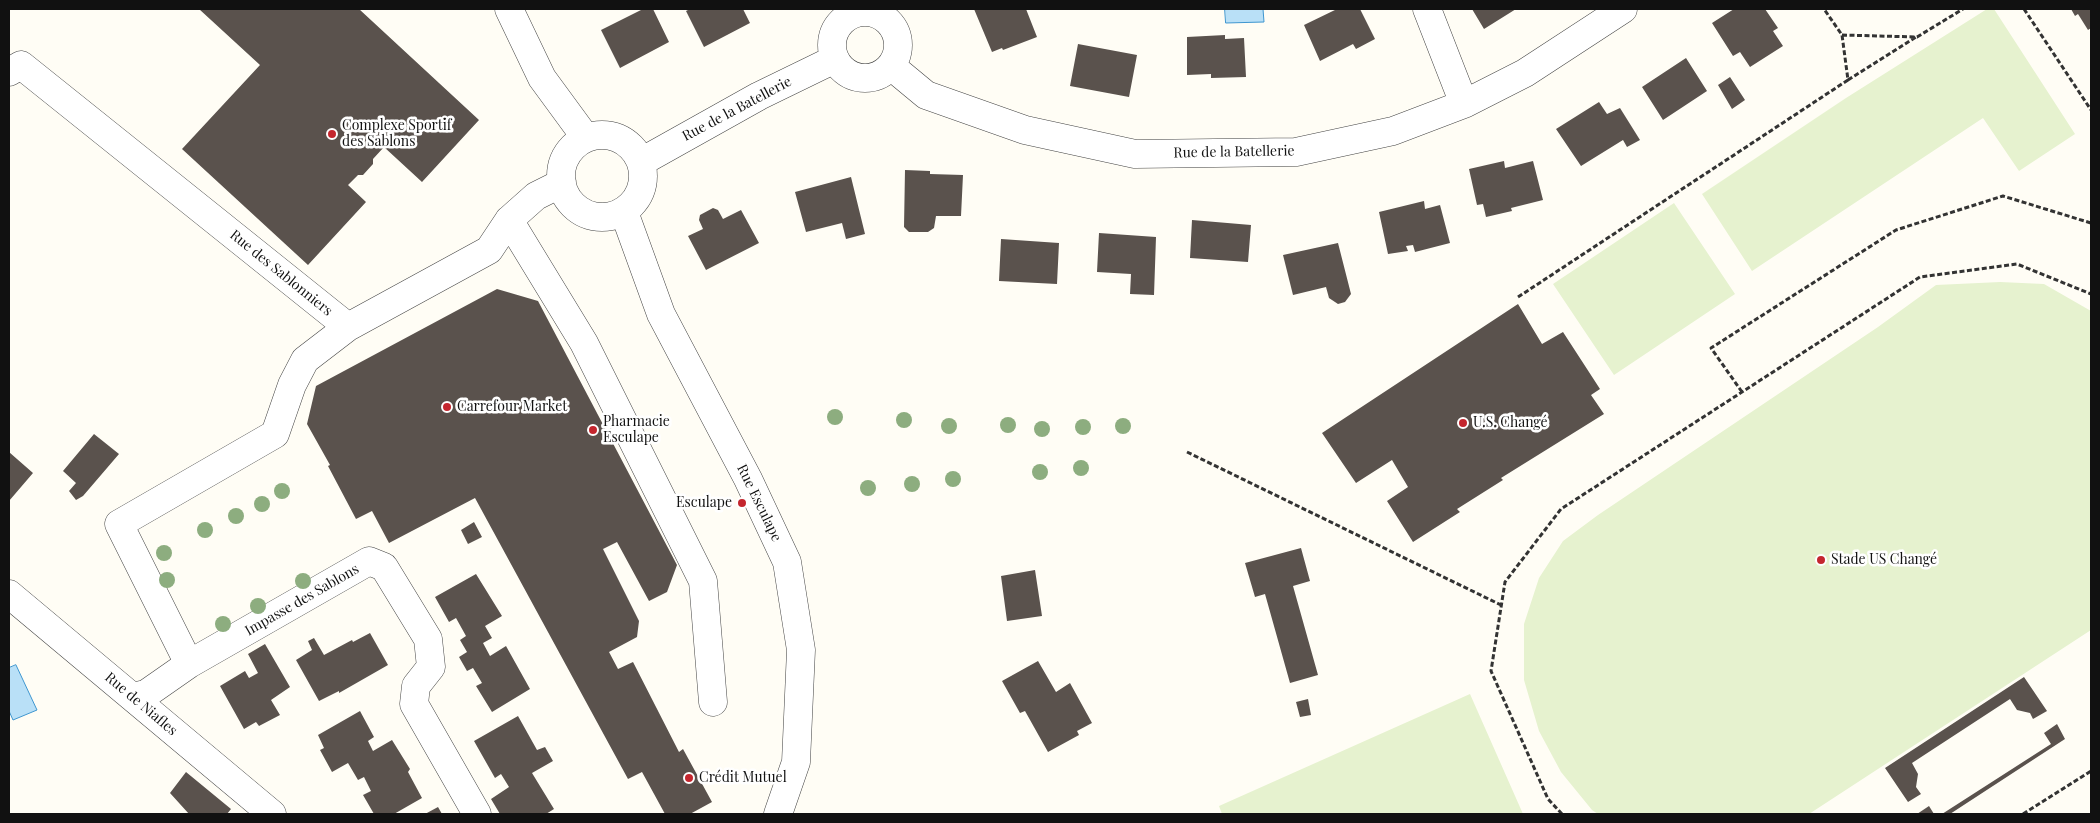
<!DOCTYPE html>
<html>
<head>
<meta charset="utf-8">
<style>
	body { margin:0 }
	#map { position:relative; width:2100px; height:823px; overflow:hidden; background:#fffdf5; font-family:"Playfair Display",serif }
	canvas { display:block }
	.frame { position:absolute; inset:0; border:10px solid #111; pointer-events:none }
</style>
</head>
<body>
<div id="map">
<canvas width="2100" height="823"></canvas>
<div class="frame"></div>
</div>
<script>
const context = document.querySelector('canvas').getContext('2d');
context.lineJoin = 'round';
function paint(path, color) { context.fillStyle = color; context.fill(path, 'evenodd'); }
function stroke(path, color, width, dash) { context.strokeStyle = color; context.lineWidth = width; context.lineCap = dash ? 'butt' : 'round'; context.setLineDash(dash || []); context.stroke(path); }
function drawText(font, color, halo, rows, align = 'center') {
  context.font = font + ' "Playfair Display",serif'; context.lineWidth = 5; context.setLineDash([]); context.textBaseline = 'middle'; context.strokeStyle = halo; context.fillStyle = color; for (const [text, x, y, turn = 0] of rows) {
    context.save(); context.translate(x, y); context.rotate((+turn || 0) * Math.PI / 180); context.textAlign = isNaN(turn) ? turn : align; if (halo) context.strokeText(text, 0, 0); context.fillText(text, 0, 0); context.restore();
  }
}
paint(new Path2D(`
	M1987,9H1994L2075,134L2019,171L1983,118L1752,271L1702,194L1846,98Z
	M1674,203L1735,294L1614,375L1553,284Z
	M2000,282L2044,284L2091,311V630L1809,814H1598L1592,810L1561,772L1539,731L1524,680V624L1539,578L1563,541L1598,515L1878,327L1936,285Z
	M1470,694L1523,814H1222L1219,806Z`), '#e6f2cf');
const water = new Path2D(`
	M1225,9H1263L1264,22L1226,23Z
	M16,665L37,710L13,720L9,711V668Z`);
paint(water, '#b9e0f7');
stroke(water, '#3f96cf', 1);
paint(new Path2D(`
	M199,9H359L479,120L422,182L384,147L373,159V164L363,175H358L348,185L366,202L308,265L182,149L260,65Z
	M643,9H653L669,42L620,68L601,30Z
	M690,9H743L750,23L704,47L686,11Z
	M974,9H1026L1037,37L1003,50L1002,48L992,52Z
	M1337,9H1360L1375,39L1356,49L1353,44L1320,61L1304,25Z
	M1472,9H1516L1484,29Z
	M1734,9H1765L1778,28L1773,31L1783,46L1750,67L1740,52L1733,56L1712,23Z
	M2071,9H2091V28L2088,30L2078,14L2075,16Z
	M1225,35V39L1244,38L1246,77L1211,78V74L1187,75V37Z
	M1078,44L1137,55L1129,97L1070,86Z
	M1686,58L1707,91L1663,120L1642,87Z
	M1730,77L1745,100L1732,109L1718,85Z
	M1599,102L1607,114L1620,108L1640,140L1627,147L1623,140L1581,166L1556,129Z
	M1504,161L1505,168L1533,161L1543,200L1511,208L1512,211L1486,217L1483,204L1477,205L1469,169Z
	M905,170L930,171V174L963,175L961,216H936L934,228L928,232H909L904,227Z
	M851,177L865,234L846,239L842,223L806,232L795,192Z
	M1424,201L1425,209L1440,205L1450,243L1415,252L1413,245L1406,246L1408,251L1388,254L1379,212Z
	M713,208L718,210L723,219L741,210L759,243L706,270L688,236L703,229L699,220L700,215Z
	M1192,220L1251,225L1248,262L1190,258Z
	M1099,233L1156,237L1154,295L1130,294L1131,274L1097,272Z
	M1001,239L1059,243L1057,284L999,281Z
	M1338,243L1351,294L1345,302L1338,304L1329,298L1326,287L1293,295L1283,255Z
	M497,289L538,301L677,565L667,592L649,601L617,542L603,549L639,621L637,637L609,652L618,669L633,662L679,752L683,749L712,802L690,814H665L642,772L628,779L475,498L389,543L372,511L356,519L328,466L330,465L307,424L316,386Z
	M1518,304L1542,344L1563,332L1600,389L1591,395L1604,414L1501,478L1503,480L1457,509L1460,512L1413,542L1387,501L1408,487L1392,460L1356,483L1322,433Z
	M94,434L119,454L83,496L76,500L69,491L76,483L63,471Z
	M9,452L33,473L9,501Z
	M474,522L482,537L468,544L461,530Z
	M1301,548L1310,581L1293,586L1318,675L1290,683L1265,594L1255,597L1245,563Z
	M1035,570L1042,616L1007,621L1001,576Z
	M476,574L502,616L485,626L492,638L483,643L490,656L506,646L530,689L492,712L476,686L482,683L473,668L467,671L459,657L467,652L460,640L466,636L456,618L449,622L435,597Z
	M370,633L388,665L339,693V691L319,701L296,660L312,650L308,641L314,638L324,655L352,640L353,642Z
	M265,644L290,687L271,700L280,715L259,726L256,722L244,729L220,686L245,671L249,678L258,673L248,654Z
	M1038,661L1056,692L1070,683L1092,723L1077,731L1079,735L1048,752L1025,711L1020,713L1002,681Z
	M2024,677L2047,711L2033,719L2030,713L2017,710L2010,699L1912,763L1918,774L1916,787L1921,794L1908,802L1885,768Z
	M1308,699L1311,715L1300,717L1296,702Z
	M360,711L374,737L368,741L373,751L392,740L410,769L408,772L422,798L394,814H374L363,795L371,791L364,777L358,780L348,763L332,772L320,750L324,748L318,735Z
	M518,716L537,750L545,747L553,761L532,773L554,809L546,814H500L491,799L509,787L501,774L495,778L474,741Z
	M2057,724L2065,739L1950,814H1942L2051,744L2044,733Z
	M186,772L231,809L227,814H189L170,793Z
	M1929,806L1934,814H1917Z
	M438,807L442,814H425Z`), '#5a524d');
const minor = new Path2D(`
	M509,9L542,78L586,138
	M1427,9L1464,104
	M832 45a33 33 0 1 1 66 0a33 33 0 1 1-66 0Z
	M891,66L926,95L1025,130L1135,154L1296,152L1393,131L1464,104L1525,73L1623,9
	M9,72L21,65L348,327L489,250L509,220L536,196L562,183
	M561 176a41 41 0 1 1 82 0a41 41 0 1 1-82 0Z
	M641,162L759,96L835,59
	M624,212L661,314L748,479L787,562L801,650L796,762L778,814
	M509,220L584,343L703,581L713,702
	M9,594L272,814
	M189,664L119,524L275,434L292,385L305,360L348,327
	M133,697L146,694L189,664L369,561L384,567L428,639L431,667L416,686L414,704L477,814`);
stroke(minor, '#444', 29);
stroke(new Path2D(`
	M2024,9L2091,110
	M1842,35L1917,37L1963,9
	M1848,80L1916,37
	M1518,297L1848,80L1842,35L1824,9
	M1742,392L1711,348L1896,230L2003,196L2091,223
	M1187,452L1501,605
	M1562,814L1548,799L1491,671L1505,582L1561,509L1920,277L2017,264L2091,294
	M2023,814L2091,771`), '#333', 3, [5, 2.5]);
stroke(minor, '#fff', 28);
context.fillStyle = '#8dad7f';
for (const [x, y] of [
	[835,417],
	[904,420],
	[1008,425],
	[949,426],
	[1123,426],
	[1083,427],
	[1042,429],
	[1081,468],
	[1040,472],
	[953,479],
	[912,484],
	[868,488],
	[282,491],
	[262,504],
	[236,516],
	[205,530],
	[164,553],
	[167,580],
	[303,581],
	[258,606],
	[223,624]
]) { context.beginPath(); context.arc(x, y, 8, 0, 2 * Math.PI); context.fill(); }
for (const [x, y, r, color] of [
	[332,134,5,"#c4262e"],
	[447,407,5,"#c4262e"],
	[1463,423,5,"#c4262e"],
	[593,430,5,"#c4262e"],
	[742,503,5,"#c4262e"],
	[1821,560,5,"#c4262e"],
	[689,778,5,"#c4262e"]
]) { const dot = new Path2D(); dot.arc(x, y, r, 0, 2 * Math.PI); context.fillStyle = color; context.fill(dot); stroke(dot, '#fff', 2); }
drawText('14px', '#111', '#fff', [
	["Rue de la Batellerie",737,109,-28],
	["Rue de la Batellerie",1234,152,-1],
	["Rue des Sablonniers",281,273,39],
	["Rue Esculape",759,503,64],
	["Impasse des Sablons",302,600,-30],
	["Rue de Niafles",141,704,40]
]);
drawText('14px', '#111', '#fff', [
	["Complexe Sportif",342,126],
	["des Sablons",342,142],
	["Carrefour Market",457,407],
	["Pharmacie",603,422],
	["Esculape",603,438],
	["U.S. Changé",1473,423],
	["Esculape",732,503,"right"],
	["Stade US Changé",1831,560],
	["Crédit Mutuel",699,778]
], 'left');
</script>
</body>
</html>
